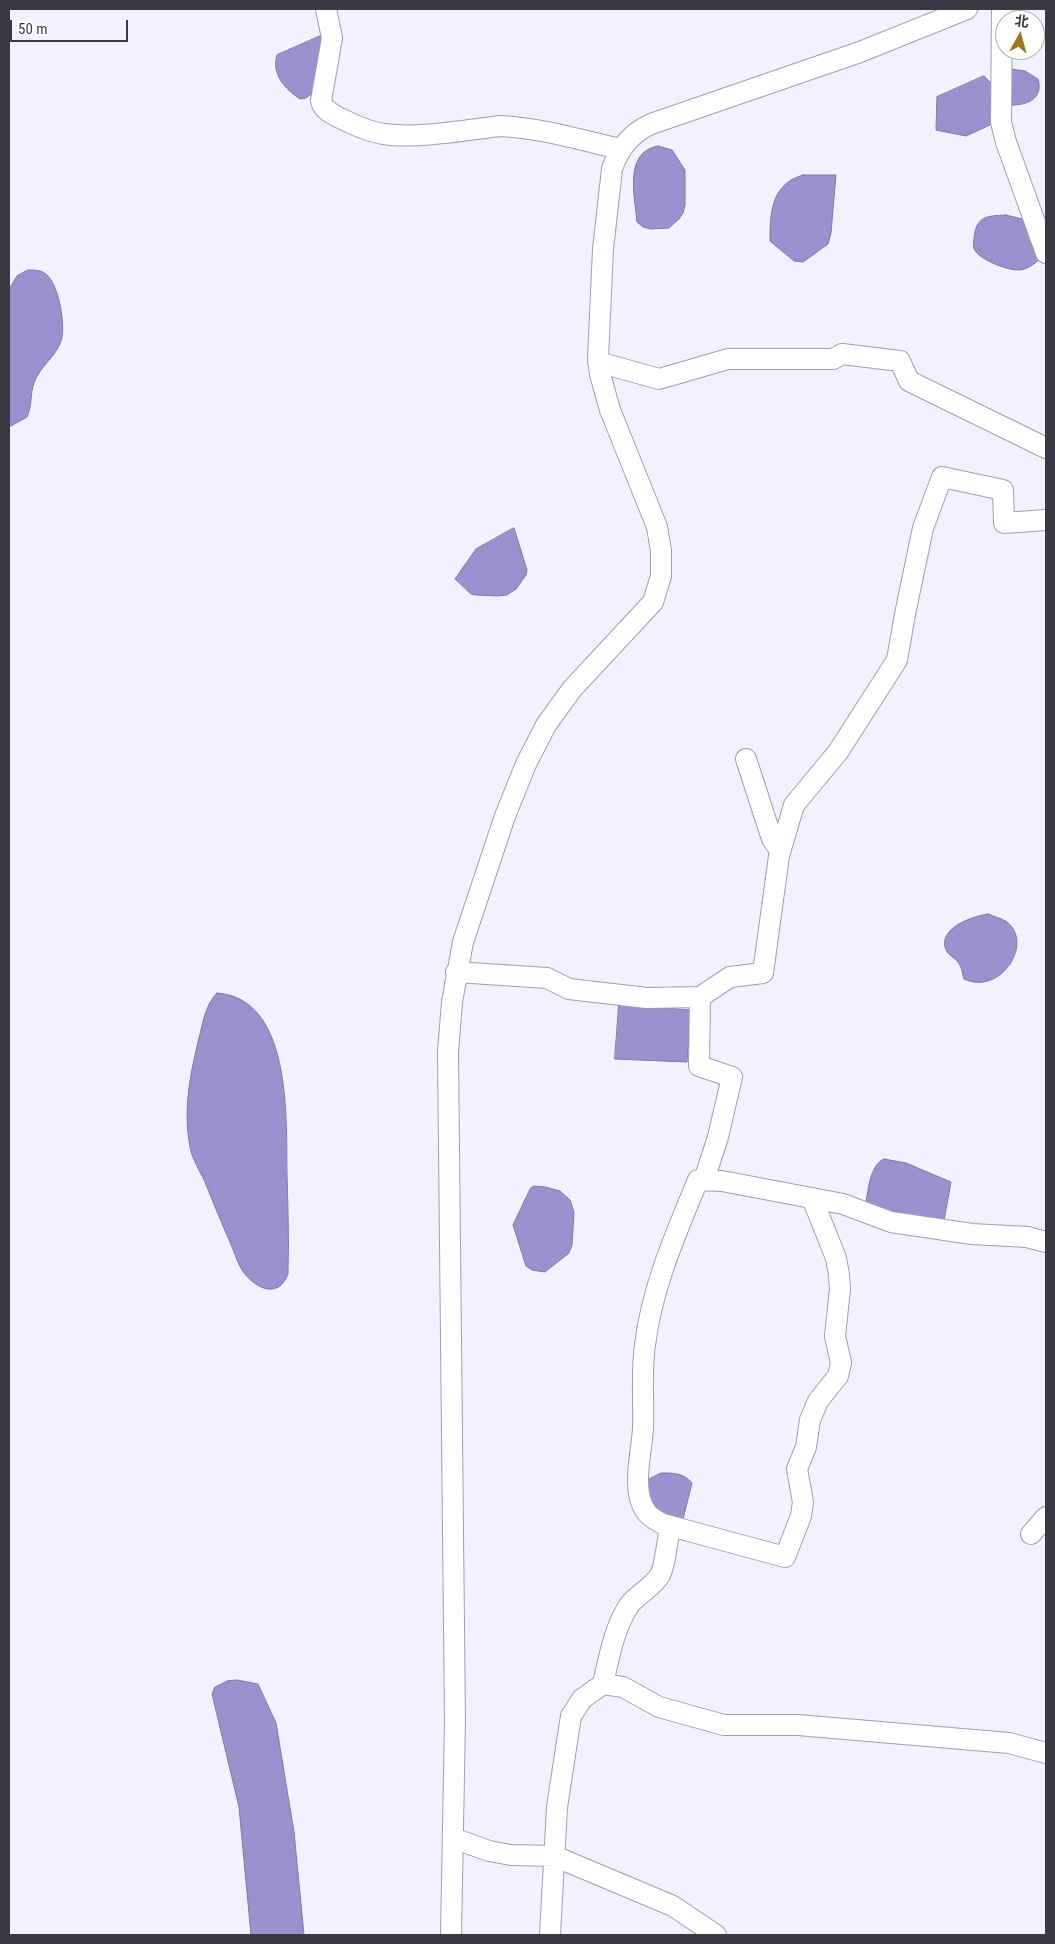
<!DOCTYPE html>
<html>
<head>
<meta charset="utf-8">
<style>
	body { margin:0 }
	#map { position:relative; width:1055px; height:1944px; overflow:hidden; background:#f3f1ff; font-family:"Roboto Condensed","Noto Sans SC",sans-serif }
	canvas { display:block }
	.frame { position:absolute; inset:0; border:10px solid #3a3941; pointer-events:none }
	.north { position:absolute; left:995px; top:10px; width:50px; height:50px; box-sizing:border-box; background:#fff; border:1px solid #b0b0b3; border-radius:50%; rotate:7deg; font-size:14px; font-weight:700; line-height:20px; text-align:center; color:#3a3941 }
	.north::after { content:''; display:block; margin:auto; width:18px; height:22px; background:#9c7622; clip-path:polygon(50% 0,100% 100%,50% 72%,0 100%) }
	.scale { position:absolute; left:10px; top:20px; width:118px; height:22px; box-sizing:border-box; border:2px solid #3a3941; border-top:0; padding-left:6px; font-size:15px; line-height:18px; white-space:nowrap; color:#3a3941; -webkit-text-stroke:4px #fff; paint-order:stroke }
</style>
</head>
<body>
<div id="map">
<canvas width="1055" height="1944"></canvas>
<div class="frame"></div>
<div class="north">北</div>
<div class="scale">50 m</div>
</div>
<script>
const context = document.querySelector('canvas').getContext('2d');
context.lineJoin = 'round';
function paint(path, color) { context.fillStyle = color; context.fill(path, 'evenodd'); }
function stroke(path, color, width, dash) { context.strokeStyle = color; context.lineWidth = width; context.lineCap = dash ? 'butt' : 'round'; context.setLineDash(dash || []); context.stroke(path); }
const water = new Path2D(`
	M325,34C323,49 322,100 300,99C285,89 271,74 277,55Z
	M1011,69L1025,71L1038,79C1044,100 1025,106 1008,105Z
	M984,76L992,84V124L966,136L936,130L937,97Z
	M658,146L672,150L685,170V205L683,213L679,219L669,228L651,229L643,227L637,222C635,197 623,152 658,146Z
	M803,175H836L831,233L828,244L803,262L794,261L770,241C770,213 771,184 803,175Z
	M1006,215L1030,221L1040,259C1034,264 1028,269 1020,270C1009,271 984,261 977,253C973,249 973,245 974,239C976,216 986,216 1006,215Z
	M28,270C34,270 41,270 46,274C59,284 66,327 61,341C56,357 39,367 34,383C30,394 32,407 27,417L9,427V289L17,276Z
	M514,528L527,570L526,575L516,589L507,595L497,596L476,595L471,594L455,579L476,549Z
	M988,914C994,917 1002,918 1007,922C1034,943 1001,996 964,979C962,973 962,966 957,961C954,957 948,955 946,950C937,928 973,916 988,914Z
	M217,993C293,998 286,1121 287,1175C288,1208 289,1241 288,1274C278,1301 253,1287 242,1270C237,1262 234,1251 230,1242C221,1222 213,1202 205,1182C200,1171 192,1159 190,1147C183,1109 190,1075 199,1038C203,1023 205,1005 217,993Z
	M619,1005L691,1010L687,1062L615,1059Z
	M884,1159L906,1163L951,1182L943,1226L865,1207C868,1194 869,1165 884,1159Z
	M534,1186L545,1187L560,1191L570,1200L574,1212L572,1245L569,1253L545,1272L532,1270L526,1266L513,1225L530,1189Z
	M661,1473C674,1473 684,1473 692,1483L683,1519L676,1520L653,1509L644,1482Z
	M237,1680L258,1684L276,1723L294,1832L304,1935H251L239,1807L212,1694L215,1687L227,1681Z`);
paint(water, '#9c91ce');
stroke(water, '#7f77a4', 1);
const minor = new Path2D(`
	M326,9L332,38L321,101C323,110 332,114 340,118C354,125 369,132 384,134C417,139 466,130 500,126C541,128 581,140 620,149
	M1002,9L1001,122L1006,142L1046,253
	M598,362L659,379L728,359H833L842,354L900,361L909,381L1046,448
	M746,759L772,839L780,850
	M456,972L547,978L569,989L647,998L700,997L730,977L763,973L779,856L794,805L838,752L897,660L905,614L923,528L942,477L1003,490L1004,523L1046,520
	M700,997L699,1066L732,1077L718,1137L704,1180
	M812,1198L836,1258L839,1275L840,1289L835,1336L841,1363L838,1376L818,1401L810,1420L806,1447L797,1469L803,1502L801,1516L785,1557L663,1524C657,1521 651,1518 647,1513C630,1492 642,1452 643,1428C644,1400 641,1372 645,1345C652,1287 676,1233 698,1180L722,1181L843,1204L891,1222L972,1234L1027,1237L1046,1242
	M1031,1534L1046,1517
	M603,1684L623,1687L659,1707L724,1725H798L1009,1743L1046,1753
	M453,1838L489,1851L511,1855L554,1856L673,1906L716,1935
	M451,1935L455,1721L448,1052L452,1002L463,942L505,816L526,764L546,725L572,689L653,602L661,576V551L657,527L610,410L600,374L598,358L603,249L612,169C619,148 631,133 651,124L860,52L967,9
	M550,1935L557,1807L571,1716L582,1699L603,1684C609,1658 614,1627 630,1604C639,1593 653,1587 660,1575C665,1567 668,1537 670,1526`);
stroke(minor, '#a09db2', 22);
stroke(minor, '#fff', 20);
</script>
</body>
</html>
